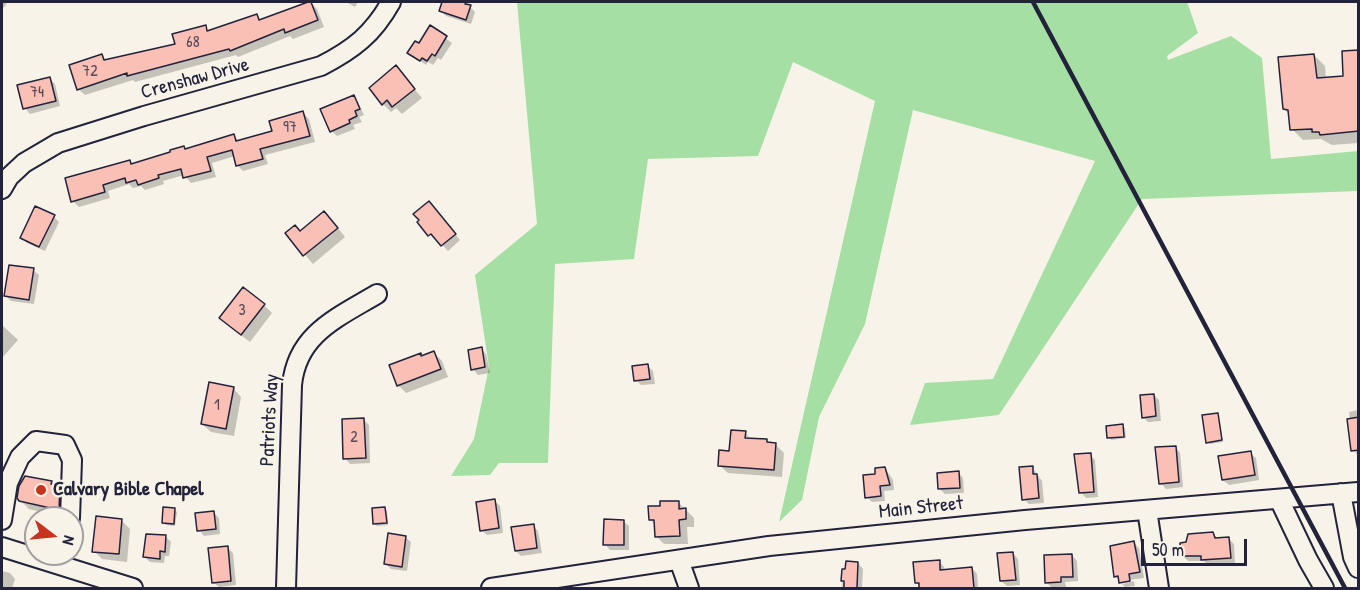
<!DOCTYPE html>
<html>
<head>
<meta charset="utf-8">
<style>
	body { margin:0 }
	#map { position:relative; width:1360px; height:590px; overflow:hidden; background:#f7f3e8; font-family:"Patrick Hand",sans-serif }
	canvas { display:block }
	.frame { position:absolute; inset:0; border:3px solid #22223b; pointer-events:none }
	.north { position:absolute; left:24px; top:506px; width:60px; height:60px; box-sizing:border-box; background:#f7f3e8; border:2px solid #a29fa3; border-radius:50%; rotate:106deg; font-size:16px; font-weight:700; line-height:24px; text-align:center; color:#22223b }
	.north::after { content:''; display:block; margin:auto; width:21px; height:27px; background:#c8321e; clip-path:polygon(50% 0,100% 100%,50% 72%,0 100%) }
	.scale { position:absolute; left:1141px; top:539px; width:106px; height:27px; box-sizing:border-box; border:3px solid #22223b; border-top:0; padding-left:8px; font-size:18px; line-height:21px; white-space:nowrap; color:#22223b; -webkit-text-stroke:4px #f7f3e8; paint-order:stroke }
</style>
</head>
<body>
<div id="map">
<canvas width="1360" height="590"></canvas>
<div class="frame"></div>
<div class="north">N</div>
<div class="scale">50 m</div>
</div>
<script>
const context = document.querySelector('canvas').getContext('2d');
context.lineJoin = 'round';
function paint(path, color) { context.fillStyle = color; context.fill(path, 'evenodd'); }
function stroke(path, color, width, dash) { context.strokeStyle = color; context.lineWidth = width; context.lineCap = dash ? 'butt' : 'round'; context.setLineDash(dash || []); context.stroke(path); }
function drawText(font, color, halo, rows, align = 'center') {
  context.font = font + ' "Patrick Hand",sans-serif'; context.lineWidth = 4.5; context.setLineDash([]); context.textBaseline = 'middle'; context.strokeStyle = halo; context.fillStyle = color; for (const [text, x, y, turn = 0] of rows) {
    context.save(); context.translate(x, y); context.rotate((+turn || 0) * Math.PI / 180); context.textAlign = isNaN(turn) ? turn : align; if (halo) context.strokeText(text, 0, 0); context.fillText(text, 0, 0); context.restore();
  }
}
paint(new Path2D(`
	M517,2H1187L1198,33L1167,56L1168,60L1231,36L1262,58L1271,159L1358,151V191L1142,199L999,415L910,425L925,383L993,379L1095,161L913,110L865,324L819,417L802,500L779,522L875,101L793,62L758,156L648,159L634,259L555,264L548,463H499L490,475L451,476L474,439L489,367L475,275L537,224Z`), '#a6dfa3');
paint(new Path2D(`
	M2,2L7,4L2,9Z
	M310,2L317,9L324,27L293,39L290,36L238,57L236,55L135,82L133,80L85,95L78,89L102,56L107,61L177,45L205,27L210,32L257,16L262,21Z
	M346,2H358L355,7Z
	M444,2H469L468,5L475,12L471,24L446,16L441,11Z
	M430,27L452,43L441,60L438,58L433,65L428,62L426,65L409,53L419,45Z
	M1358,51V143L1332,145L1321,139L1303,140L1292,129L1290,115L1284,109L1314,55L1325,66L1326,79L1345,78Z
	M396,67L422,98L402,114L396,108L391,112L383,104Z
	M50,79L55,84L60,106L30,114L25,108Z
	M353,96L358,102L364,115L359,117L362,122L353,125L355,129L337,136L332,131Z
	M303,113L309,119L315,142L265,155L268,164L243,171L237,165L235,156L212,163L216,177L191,183L184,175L163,181L164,184L145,190L141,186L133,188L129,184L108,191L110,198L79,207L73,201L129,162L133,165L234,136L240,142L274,132Z
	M434,208L460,240L448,251L437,239L435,240L419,222Z
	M54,217L59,222L45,251L27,243L22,237Z
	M333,222L345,237L313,264L287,234L301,233Z
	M33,270L39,275L34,304L11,301L6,296Z
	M264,305L272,313L250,342L229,326Z
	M2,325L18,340L2,358Z
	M481,349L486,354L490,373L478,375L473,369Z
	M434,353L442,361L448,377L406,393L398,385L420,355L422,357Z
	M648,366L653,371L655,384L641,385L636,380Z
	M233,388L241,397L234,436L211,432L202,424Z
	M1154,395L1159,400L1161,421L1148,422L1143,417Z
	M1358,410V455L1354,451L1349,412Z
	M1217,414L1219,417L1223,442L1210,444L1208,442Z
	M364,420L369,425L370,463L350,464L345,458Z
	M1123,426L1125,428L1126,438L1111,440L1109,437Z
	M745,433L752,440L766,441L770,444L776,445L784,453L782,477L728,473L719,465L731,453Z
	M1175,447L1180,453L1183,487L1166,489L1161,483Z
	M1250,453L1256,458L1259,480L1229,485L1223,480Z
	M1090,455L1095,460L1098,497L1086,498L1081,492Z
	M1032,467L1042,481L1044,503L1029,504L1024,499Z
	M885,468L893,480L894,490L884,491L885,501L872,502L867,497L877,475Z
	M958,472L963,478L964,493L945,494L940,489Z
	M51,483L67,496V518L29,509L20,500Z
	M495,501L500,506L503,533L487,535L481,530Z
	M678,502L694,518V527H687L688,544H664L656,536V525L650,519L662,507Z
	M174,509L177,512L175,526L166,525L163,523Z
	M385,509L387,511L388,525L377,526L375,524Z
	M213,512L219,518L220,534L204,536L199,530Z
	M122,521L130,529L127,562L102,559L94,551Z
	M623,521L629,526V550H610L605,544Z
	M533,526L538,531L542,553L521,556L516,551Z
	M1213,533L1219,540L1229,539L1234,544L1235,563L1208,565L1204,561H1188L1182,555Z
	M165,536L171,542L169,556H165L164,563L150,562L145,557Z
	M405,537L411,542L407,571L391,569L386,564Z
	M1134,543L1139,548L1144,578L1120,581L1123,584L1134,581L1135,586L1125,587L1115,576Z
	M227,548L233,553L236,585L219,587L213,582Z
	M1013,553L1018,559L1020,585L1007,586L1001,581Z
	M1072,555L1077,561L1078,581L1065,582L1066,587L1052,588L1046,582Z
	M939,561L944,567L945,571L972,568L977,574L978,588H921L916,582Z
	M858,563L863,569L862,588H842L843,571Z
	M2,571L10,573L15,579L12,588H2Z`), '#0003');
const building = new Path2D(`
	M308,2H311L318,20L285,33L284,29L230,51L229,49L127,76V73L77,90L69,65L102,54L104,60L175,44L172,34L206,25L207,31L257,14L259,20Z
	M442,2H466L465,4L471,5L466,20L439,11Z
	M430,25L447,36L435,56L432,54L427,61L422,58L420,61L407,53L415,41L419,43Z
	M1359,50V131L1320,135L1319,132H1312V129L1290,130L1288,110L1283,109L1278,57L1314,54L1317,78L1343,76L1342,51Z
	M396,65L415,89L392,107L387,100L382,105L369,88Z
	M50,77L56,101L23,109L17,85Z
	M354,95L360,109L355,111L357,116L349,120L350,123L330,132L320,109Z
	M303,111L310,136L260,149L263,159L236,166L232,150L207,157L211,171L183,178L181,169L158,175L159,178L138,185L136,180L126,183L125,178L103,185L105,192L71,202L65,178L130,160L131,164L170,152V150L184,146L185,149L234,134L236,141L272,131L269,121Z
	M429,201L456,234L441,246L431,234L428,236L417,222L419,220L413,214Z
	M35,206L55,215L39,247L20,238Z
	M324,211L338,228L303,256L285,233L295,225L300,231Z
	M9,265L34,268L29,300L4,296Z
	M243,287L265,304L241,335L219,318Z
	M482,347L485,367L471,370L468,350Z
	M434,351L441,369L397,386L389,365L421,353V356Z
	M648,364L650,379L634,381L632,366Z
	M209,382L234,387L226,429L201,424Z
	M1154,394L1156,416L1142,418L1140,395Z
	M1218,413L1222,440L1206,443L1202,415Z
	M1359,417V450L1351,451L1347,419Z
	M364,418L366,458L343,459L342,419Z
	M1123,424L1124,437L1107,438L1106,426Z
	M731,430L746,431L745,438L767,439V442L776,443L774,470L718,466L719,450L729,451Z
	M1176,446L1179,482L1159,484L1155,447Z
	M1251,451L1255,475L1222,480L1218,456Z
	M1091,453L1094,492L1079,493L1074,454Z
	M1033,466V474H1037L1039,498L1022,500L1019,467Z
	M885,467L890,485L880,486L881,496L865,498L863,475L875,474V468Z
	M959,471L960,488L938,489L937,473Z
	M25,476L52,481L51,484L60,486L59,510L19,501L17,498L19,486Z
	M495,499L499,528L480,531L476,502Z
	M660,501H679V509L686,508V519L679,520L680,536L655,537L654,520H649L648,506H660Z
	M163,507L175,508L174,524L162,523Z
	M385,507L387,523L373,524L372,508Z
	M214,511L216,529L197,531L195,513Z
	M96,516L122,519L119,554L92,552Z
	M604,519L624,520V545H603Z
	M534,524L537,548L515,551L511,527Z
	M1213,532L1215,538L1229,537L1231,558L1201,560V556H1181L1180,543L1186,542L1188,534Z
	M388,533L406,536L402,567L384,564Z
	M146,534L166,535L165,552L160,551V559L143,557Z
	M1134,541L1140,572L1129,574L1130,581L1119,583L1118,576L1114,577L1110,546Z
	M228,546L231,581L212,583L208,548Z
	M1013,552L1016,580L1000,581L997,553Z
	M1072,554L1073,577H1061V582L1045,583L1044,555Z
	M940,560V570L972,567L974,588H919V583H915L913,562Z
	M846,561L858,562L857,588H844V581H841L842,569H845Z`);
paint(building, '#fbc0b5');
stroke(building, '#22223b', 1.5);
const minor = new Path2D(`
	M2,189L9,177L24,163L58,143L144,116L321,66C354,49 373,34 391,2
	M1341,493L1353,557L1358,568
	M1279,499L1308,560L1324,588
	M1147,510L1159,588
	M2,520L8,483L20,457L36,441L65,445L72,460L70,518
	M2,547L133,588
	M679,560L689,588
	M286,588L292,385C297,334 337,318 377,294
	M491,588L769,546L1025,520L1358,492`);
stroke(minor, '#22223b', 22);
stroke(minor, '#f7f3e8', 18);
stroke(new Path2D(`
	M1033,2L1345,588`), '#22223b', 4.5);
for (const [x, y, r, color] of [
	[41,490,6,"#c8321e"]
]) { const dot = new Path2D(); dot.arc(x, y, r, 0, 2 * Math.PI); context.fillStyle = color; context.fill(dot); stroke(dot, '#f7f3e8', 2); }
drawText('16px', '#584a5a', null, [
	["68",193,43],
	["72",90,72],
	["74",37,93],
	["97",290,128],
	["3",242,311],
	["1",217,406],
	["2",354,438]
]);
drawText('20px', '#22223b', '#f7f3e8', [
	["Crenshaw Drive",195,79,-15],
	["Patriots Way",270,420,-87],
	["Main Street",921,508,-6]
]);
drawText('bold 20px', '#22223b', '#f7f3e8', [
	["Calvary Bible Chapel",53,490]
], 'left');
</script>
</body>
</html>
